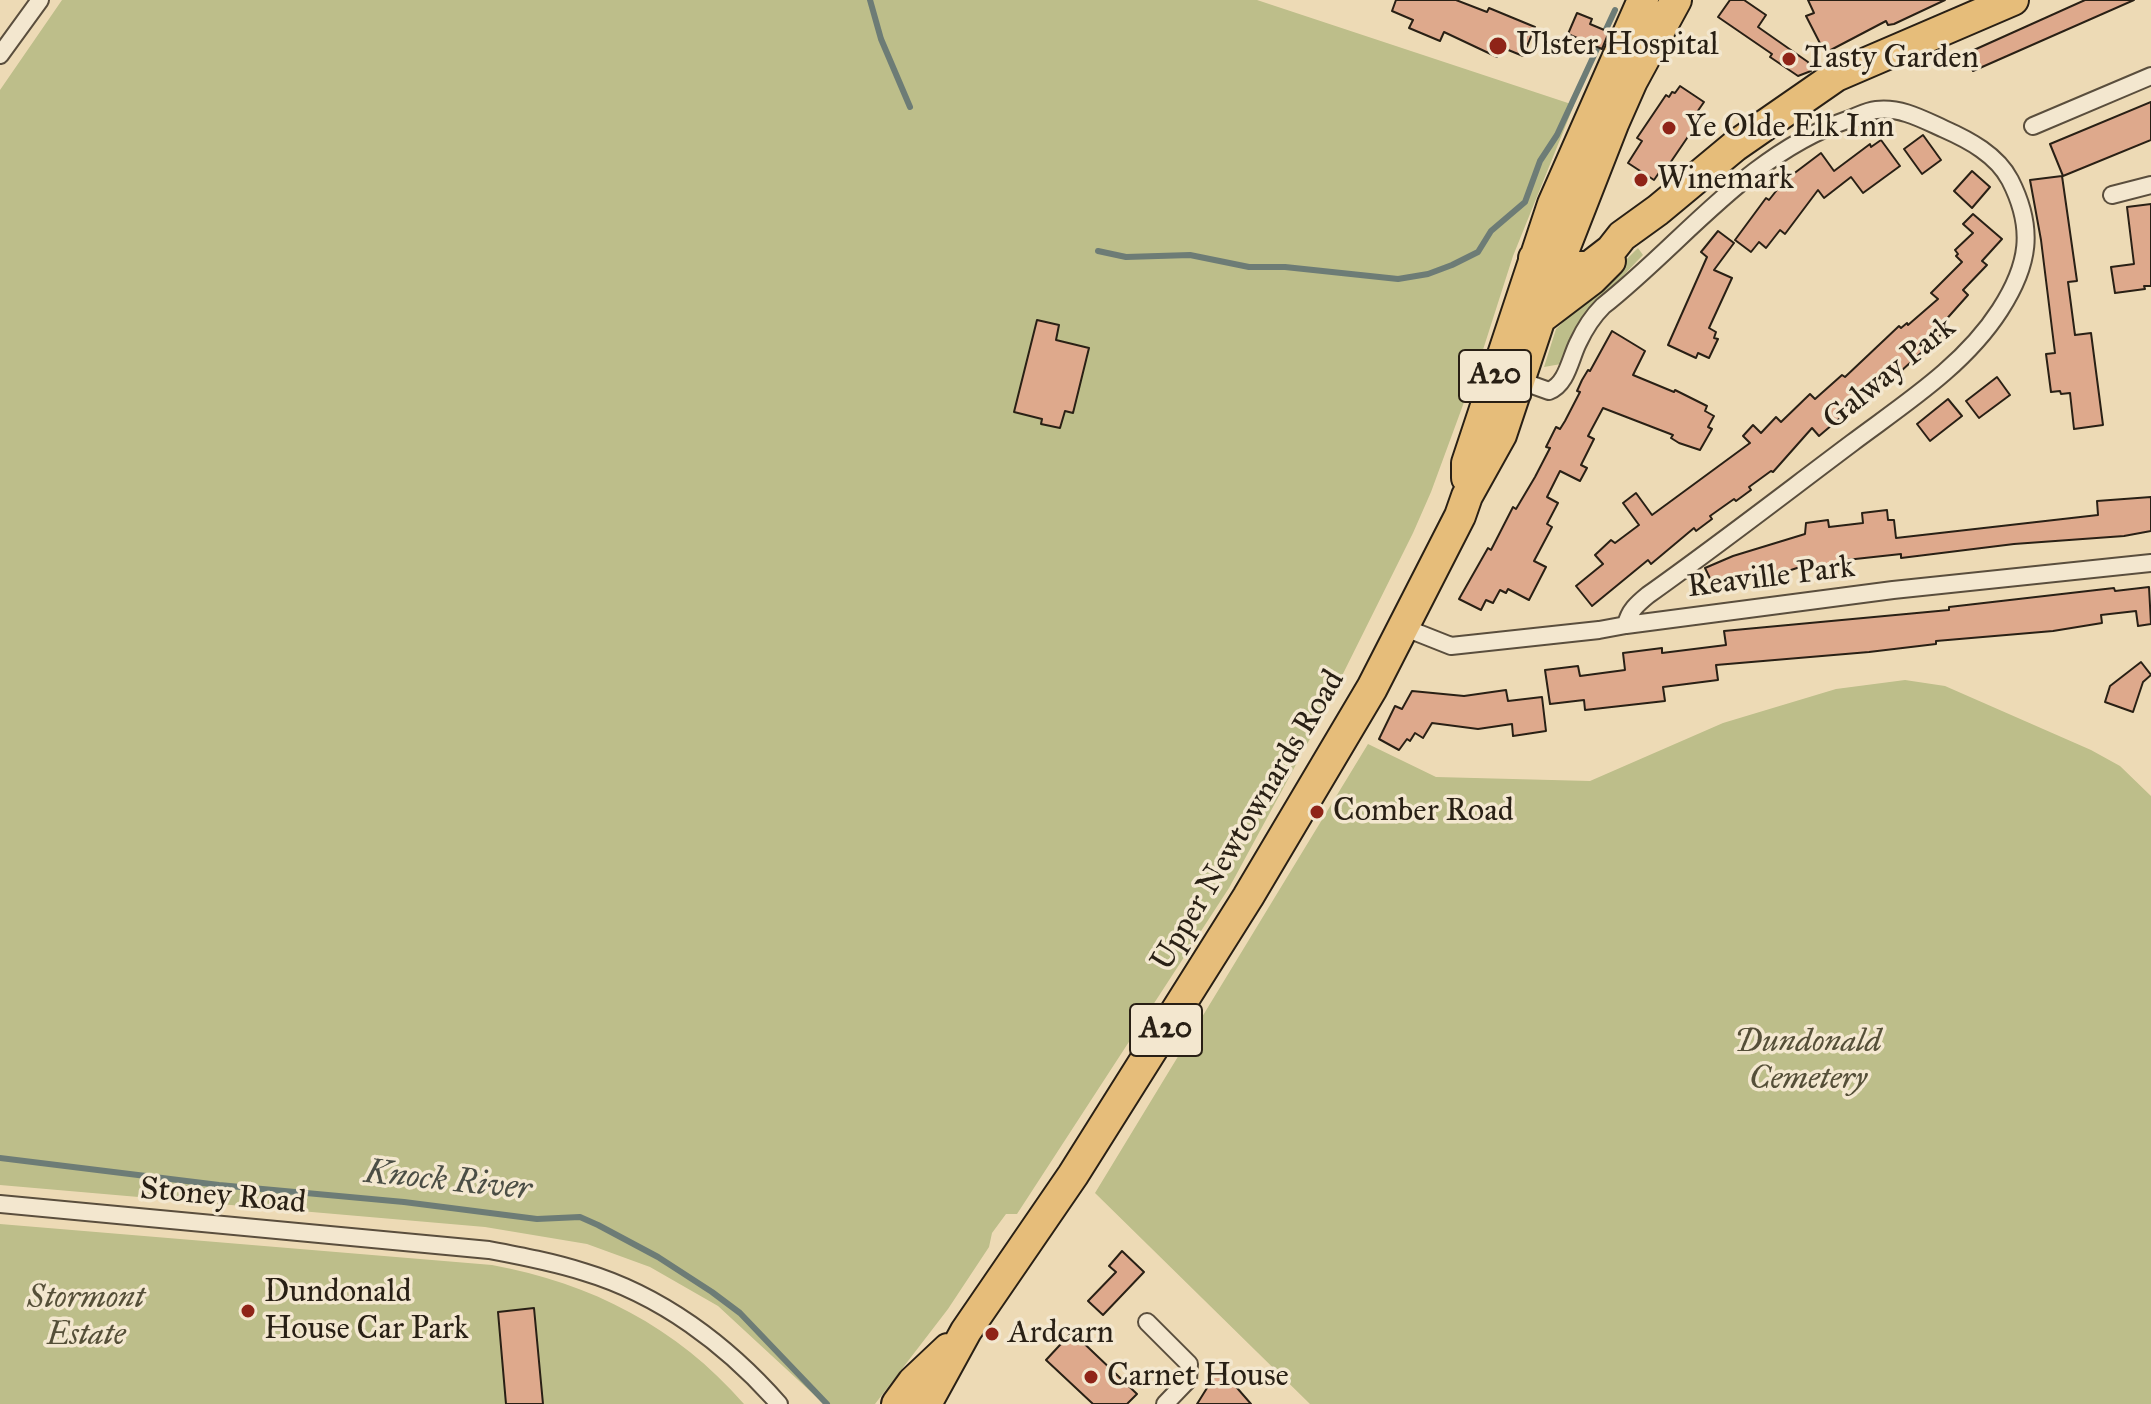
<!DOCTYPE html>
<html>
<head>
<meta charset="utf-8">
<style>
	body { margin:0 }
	canvas { display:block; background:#eddab5 }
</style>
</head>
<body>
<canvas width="2151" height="1404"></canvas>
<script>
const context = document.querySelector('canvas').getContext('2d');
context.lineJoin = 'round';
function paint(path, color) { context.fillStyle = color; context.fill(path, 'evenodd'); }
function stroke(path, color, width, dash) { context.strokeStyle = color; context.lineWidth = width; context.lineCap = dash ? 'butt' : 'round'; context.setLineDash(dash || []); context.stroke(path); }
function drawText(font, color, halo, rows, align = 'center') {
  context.font = font + ' "IM FELL Great Primer",serif'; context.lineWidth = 7; context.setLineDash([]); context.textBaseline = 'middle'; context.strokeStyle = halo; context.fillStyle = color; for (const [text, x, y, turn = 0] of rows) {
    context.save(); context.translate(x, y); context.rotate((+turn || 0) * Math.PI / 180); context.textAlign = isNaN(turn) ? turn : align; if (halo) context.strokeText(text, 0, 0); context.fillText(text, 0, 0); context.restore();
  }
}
paint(new Path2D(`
	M62,0H1257L1574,105L1513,256L1481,356L1431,492L1413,533L1318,724L1229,888L1017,1214H1006L992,1233L989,1247L948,1309L875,1404H824L718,1306L650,1267L587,1244L485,1227L0,1185V90Z
	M1638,248L1643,255C1610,289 1581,321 1561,364L1544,367L1556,329Z
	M1905,680L1945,686L2091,750L2120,766L2151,796V1404H1310L1095,1193L1368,744L1436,777L1590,781L1723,723L1836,689Z
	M0,1224L492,1265C591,1283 677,1327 744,1404H0Z`), '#bdbe8a');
stroke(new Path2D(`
	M870,0L881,39L910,107
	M1098,251L1126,257L1190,255L1249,267H1285L1398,279L1428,274L1452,265L1478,252L1491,231L1525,202L1540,161L1557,135L1615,10
	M0,1158L219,1185L404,1202L537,1219L580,1217L598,1225L658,1257L712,1292L740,1313L827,1404`), '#6d7c76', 6);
const building = new Path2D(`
	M1396,0H1456L1487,12L1489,8L1535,27L1523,56L1501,47L1497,57L1444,32L1440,41L1409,28L1413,20L1392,11Z
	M1730,0H1744L1766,15L1758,27L1808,62L1811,71L1798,76L1770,57L1772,54L1718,17Z
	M1808,0H1945L1894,24L1888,25L1886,21L1825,53L1806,16L1814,13Z
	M2085,0H2134L1973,71L1965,54Z
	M1577,13L1592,19L1590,24L1609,32L1602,49L1568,34Z
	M1680,86L1704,102L1695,115L1700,119L1666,169L1663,167L1654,180L1628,163L1642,141L1637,138L1666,95L1669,97L1672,92L1675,93Z
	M2151,102V140L2063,176L2050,144Z
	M1923,135L1941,160L1922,174L1904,149Z
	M1881,140L1900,166L1863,193L1851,177L1824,198L1818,190L1785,234L1780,230L1766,248L1759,242L1751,252L1735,240L1766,198L1769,200L1784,181L1821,153L1834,171L1870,144L1871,147Z
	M1972,171L1990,187L1972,208L1954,191Z
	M2062,176L2077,281L2068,282L2075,335L2091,333L2103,425L2074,429L2070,393L2061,394L2060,391L2051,392L2046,354L2055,353L2041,240L2030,180Z
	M2151,204V286H2144L2145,289L2115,293L2111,267L2134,264L2127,207Z
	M1973,214L2002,239L1982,261L1987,265L1963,290L1968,295L1943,323L1945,331L1900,372L1898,371L1874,393L1872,391L1819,436L1812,428L1773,472L1771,471L1749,487L1751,490L1736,501L1734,499L1710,516L1712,519L1696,531L1694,528L1651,564L1648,560L1592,606L1576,586L1603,564L1595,555L1611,540L1615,543L1639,525L1623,503L1636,493L1652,515L1750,443L1743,436L1753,425L1761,433L1776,417L1781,422L1810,394L1815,399L1842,375L1845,377L1899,326L1901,328L1907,323L1908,325L1938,299L1931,293L1962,262L1956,256L1958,254L1955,250L1973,233L1963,224Z
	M1718,231L1734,243L1714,270L1732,278L1709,328L1716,332L1714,338L1718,339L1709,358L1698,353L1696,358L1668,345L1707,257L1701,252Z
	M1037,320L1059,325L1056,340L1089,348L1073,413L1065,411L1060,428L1041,424L1042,419L1014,412Z
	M1612,331L1645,351L1633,375L1674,392L1675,390L1707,406L1705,411L1714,416L1708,427L1712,429L1700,450L1679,443L1671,438L1673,435L1603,408L1588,436L1594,439L1581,465L1587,468L1580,481L1560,471L1547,497L1558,503L1547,524L1552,527L1534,561L1546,567L1529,600L1508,589L1506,593L1500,590L1493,603L1486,600L1481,610L1459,599L1488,548L1491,550L1513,507L1516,509L1535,477L1550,448L1546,447L1556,427L1560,429L1565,421L1580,392L1577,391L1582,380L1588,370L1590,371Z
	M1997,377L2010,395L1979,418L1966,401Z
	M1948,399L1962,416L1930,441L1917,424Z
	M2151,497V531L2124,536L2014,544L1901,558V554L1846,560L1847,563L1797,568L1767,578L1764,569L1715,589L1705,568L1733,556L1805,534L1806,523L1828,520L1829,527L1863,523L1862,513L1887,510L1888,520H1894L1896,538L2098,515L2097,501Z
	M2149,587L2151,624L2138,626L2136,611L2101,615L2102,623L2053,631L1936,641V644L1869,652L1716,665L1718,680L1663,687L1665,701L1585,710L1584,700L1550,704L1545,670L1578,666L1580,676L1625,670L1623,653L1662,648V653L1726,645L1724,631L1949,610V607L2114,588L2115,591Z
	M2141,662L2151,675L2143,682L2133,712L2105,702L2110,686Z
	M1506,690L1508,701L1542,697L1546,731L1513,736L1512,724L1478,729L1432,723L1423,738L1415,733L1410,741L1407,739L1399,750L1379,739L1395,706L1402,709L1412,691L1464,696Z
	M1122,1251L1144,1272L1103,1315L1088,1301L1116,1272L1109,1266Z
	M534,1308L543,1404H506L498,1312Z
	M1072,1332L1137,1394L1127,1404H1093L1046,1360Z
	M1217,1372L1231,1381L1251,1404H1197Z`);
paint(building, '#dea98c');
stroke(building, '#292015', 2);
const street = new Path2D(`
	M0,55L40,0
	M2033,126L2151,76
	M2112,195L2151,185
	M1521,381L1549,391C1567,384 1570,359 1578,343C1584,330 1593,316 1603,306C1683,243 1748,154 1847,120C1856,117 1866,111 1876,110C1901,107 1922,119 1944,129C1969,140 1997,155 2010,180C2035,229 2029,265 2000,310C1964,366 1904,404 1852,443C1784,494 1717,546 1648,595C1637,604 1629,611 1626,625
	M1403,627L1451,646L1599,630L1626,625L1893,590L2151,563
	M0,1204L489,1250C521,1256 553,1262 584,1272C661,1295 727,1345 779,1404
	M1147,1322L1189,1364L1188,1380L1165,1404`);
const highway = new Path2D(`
	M1534,258L1557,267H1589L1611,250L1622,236L1658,210L1735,146L1836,76L2013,0
	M1542,317L1592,279L1610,261
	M1467,478V463L1553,204L1643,0
	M897,1404L913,1382L948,1349
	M926,1404L966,1331L1073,1175L1248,897L1372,688L1460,516L1467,496L1501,435L1557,267L1613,124L1632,81L1676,0`);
stroke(street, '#5a4e3d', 20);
stroke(highway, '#292015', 34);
stroke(street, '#f3e7cf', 16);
stroke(highway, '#e6bd7a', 30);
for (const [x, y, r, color] of [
	[1498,46,10,"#8f2418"],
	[1789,59,8,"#8f2418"],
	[1669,128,8,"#8f2418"],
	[1641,180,8,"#8f2418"],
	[1317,812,8,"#8f2418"],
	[248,1311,8,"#8f2418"],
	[992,1334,8,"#8f2418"],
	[1091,1377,8,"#8f2418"]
]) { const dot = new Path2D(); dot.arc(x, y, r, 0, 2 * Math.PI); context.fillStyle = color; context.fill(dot); stroke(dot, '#f3e7cf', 3); }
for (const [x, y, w] of [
	[1495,376,72],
	[1166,1030,72]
]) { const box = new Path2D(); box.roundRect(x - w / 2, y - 26, w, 52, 6); context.fillStyle = '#f3e7cf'; context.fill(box); stroke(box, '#292015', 2); }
drawText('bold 30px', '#292015', null, [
	["A20",1495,376],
	["A20",1166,1030]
]);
drawText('32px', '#292015', '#f3e7cf', [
	["Ulster Hospital",1516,46],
	["Tasty Garden",1805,59],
	["Ye Olde Elk Inn",1685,128],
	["Winemark",1657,180],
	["Comber Road",1333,812],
	["Dundonald",264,1293],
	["House Car Park",264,1330],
	["Ardcarn",1008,1334],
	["Carnet House",1107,1377]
], 'left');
drawText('32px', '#292015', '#f3e7cf', [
	["Galway Park",1890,374,-39],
	["Reaville Park",1771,578,-7],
	["Upper Newtownards Road",1249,821,-59],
	["Stoney Road",223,1197,5]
]);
drawText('italic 32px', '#554f38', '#f3e7cf', [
	["Dundonald",1808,1043],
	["Cemetery",1808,1080],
	["Stormont",86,1299],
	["Estate",86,1336]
]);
drawText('italic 34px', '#4b4e45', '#f3e7cf', [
	["Knock River",448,1182,6]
]);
</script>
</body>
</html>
